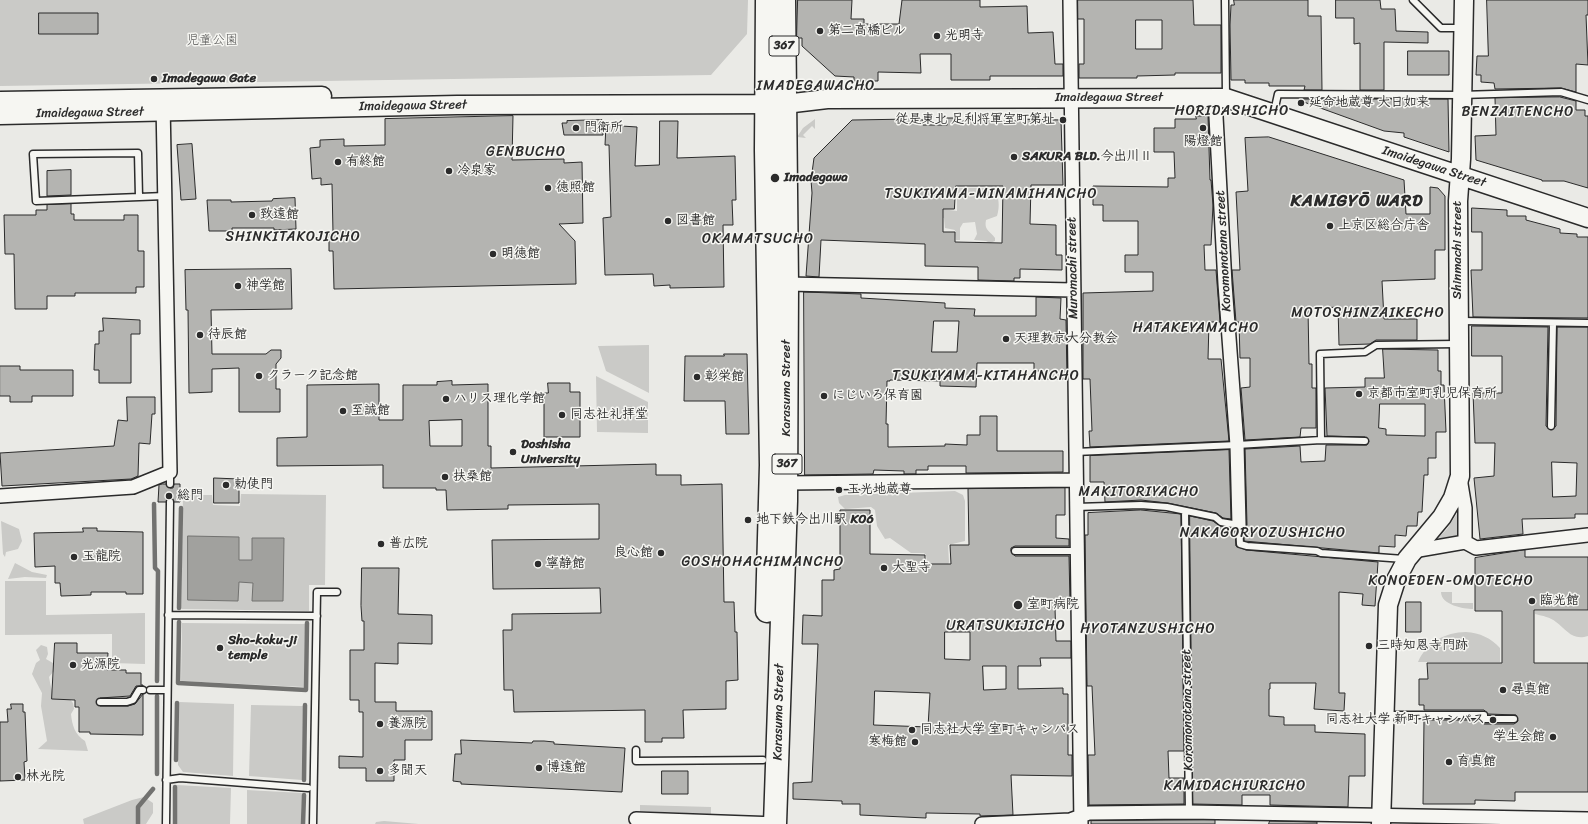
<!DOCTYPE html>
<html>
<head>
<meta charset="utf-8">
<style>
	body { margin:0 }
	canvas { display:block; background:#eaeae6 }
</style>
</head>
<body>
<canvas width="1588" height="824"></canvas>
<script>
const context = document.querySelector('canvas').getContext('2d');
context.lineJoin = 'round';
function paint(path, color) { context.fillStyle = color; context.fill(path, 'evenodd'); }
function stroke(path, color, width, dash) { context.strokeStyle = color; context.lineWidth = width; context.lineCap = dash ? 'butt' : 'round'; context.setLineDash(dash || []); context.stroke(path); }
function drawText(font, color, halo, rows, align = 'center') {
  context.font = font + ' Sriracha,"Klee One",sans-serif'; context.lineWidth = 3; context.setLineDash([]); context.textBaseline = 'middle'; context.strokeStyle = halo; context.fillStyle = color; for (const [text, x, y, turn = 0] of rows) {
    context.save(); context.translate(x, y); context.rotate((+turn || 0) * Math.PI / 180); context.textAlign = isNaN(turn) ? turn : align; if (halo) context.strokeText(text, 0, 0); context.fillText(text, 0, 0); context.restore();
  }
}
paint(new Path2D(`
	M0,0H748L747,34L711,75L0,86Z
	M815,119V129L812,126L803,135L806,138L797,137L803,128Z
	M957,188H994C999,197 1000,206 997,216L986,220C984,230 989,230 995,238V241L990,243L986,241L974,240L977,234L975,222L963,223L960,228V240H956L955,230L945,228L944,218L928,217L942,209L957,211Z
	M649,345V393L606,371L598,346Z
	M596,376L648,402V433L597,432Z
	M955,491L963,495L965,501V541L948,545L949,562L947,568H932L931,563L927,562L926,555L924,553H911L890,538L885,539L877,526L875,510L871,507L845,509L839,503L838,497L845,495Z
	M241,494L326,495L325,585H309V611L181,609L183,495H212L213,505L240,506Z
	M1458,512H1461L1459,539L1441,542L1439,537L1447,529Z
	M1,521L19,529L22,541L18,549L6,552L5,557L3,554Z
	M15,563L32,572L47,575L46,578L25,577L8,579Z
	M5,581H46V615L145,613V664L112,663V634L5,635Z
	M1441,592H1452V603H1473V609C1464,609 1441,605 1441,592Z
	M1535,611H1588V636C1572,641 1567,630 1556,622C1550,617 1543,616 1535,614Z
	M182,623L305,624L304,687L181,681Z
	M1466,632C1480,633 1491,638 1500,648V662H1418C1426,643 1445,632 1466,632Z
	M41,645L47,647L48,654L46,659L58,666L59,670L53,672L49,677C52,693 52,696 69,698L73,703L74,709L71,714C72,725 75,735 85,741L88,751L38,749L47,741L41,706L42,693L32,674L36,663L40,660L36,650Z
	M179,702L234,704L233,776L183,772L178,765Z
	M251,705L303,706L302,780L249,776Z
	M177,785L231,788L230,824H177Z
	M247,790L302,793L301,824H247Z
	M144,797L153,803V813L146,824H84L83,819L132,800Z
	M640,805L711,807V814L640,811Z
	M384,821L419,824H375L376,822Z`), '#cacac7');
const water = new Path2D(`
	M188,536L239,537V560H252V538H284L283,601H252L253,583L239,582L238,601L188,600Z`);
paint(water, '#a1a19e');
stroke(water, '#727270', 1);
stroke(new Path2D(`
	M154,504L155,568L158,571L157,681
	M179,608L181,508
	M179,622L178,683L306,690L307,623
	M176,760L177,703
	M157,774V696
	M304,780L305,705
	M138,824V807L153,789
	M175,824V787
	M303,824L304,795`), '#727270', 4.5);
const building = new Path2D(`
	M798,0H852L851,19H864V24H899L902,0H980V7L1027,6L1028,33L1053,32L1055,64H1063V76H990V80H951V54H920L921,73L878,72V81H854V77L835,76L802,46V38H797Z
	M1078,0H1193L1194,25H1221V73H1175V75L1137,76V78H1079V64H1084V19H1078ZM1136,20H1162V49H1136Z
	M1234,0H1308V16H1321L1322,90H1304L1305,86H1269V83H1245V80H1231L1230,25L1231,5H1234Z
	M1336,0H1380L1381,9H1395L1396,31L1428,32V43L1384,42V90H1360V43L1354,44V18H1336Z
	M1487,0H1588V15H1586L1588,65L1576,64V92L1561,88L1495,89L1494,83L1481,82V75H1476L1477,56H1488Z
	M39,13H98V34H39Z
	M1408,51H1449V75H1408Z
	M1560,97L1576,101V110H1585V116H1588V188L1564,181H1542V180L1476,160L1475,136L1496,135L1495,98Z
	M1304,99H1448L1449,152L1404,137V133L1384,131L1301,101Z
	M513,116L512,160L564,159V163L582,162L583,223L559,224L575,241L576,284L334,289L333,251H329V233H333L332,184L321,185V178L312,179L310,148L320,147V140L344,139V146L385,145V119Z
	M1196,116H1208L1210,180H1211L1213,205L1211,245H1204L1205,270H1216L1220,322H1209L1208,359H1221L1229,441L1090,447L1089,431H1092L1090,379H1083V293L1153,291V272H1125V255H1138V221H1103V205H1093V186L1168,187V178H1175L1174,152H1154V128H1175V119H1196Z
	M947,118H959V121H1017V119L1061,120L1063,185H1031L1030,224L1056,225V255H1062V270L1020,269V278H1014V281L978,280V267L925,266V244L821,240L819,277L806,276L812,193L811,180L814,158L852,120L912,119L923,120V125H947ZM956,186H1003L1002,243L955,242V232H943V209H954Z
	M602,120L603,135H564L562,123H567V121Z
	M660,121H678L677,158L735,156L736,200H732L733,225H723L724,287L670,288V285L654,286L653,274L605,275L603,218L611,217L609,145H605L606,125L637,127L635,166L659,165Z
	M1269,137L1404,180L1406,214H1430V187L1438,188L1445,196V250H1435V279L1382,281L1384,319H1417V340H1376L1370,344L1339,345L1338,307L1308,309L1309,364H1312V388H1316V428H1301L1300,437L1245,440L1241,388L1250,387V358H1240L1239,322H1236L1232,270H1240L1236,192L1248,191L1245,138Z
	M192,144L196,199L181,200L177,145Z
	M71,170V195L47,196V171Z
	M295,198L296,229L274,230V228H232V231H209L207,200H231V202L272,201L273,199Z
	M71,204V214H74V220H124V215H138V251H144V287H136V293H75V296H47V309H15L14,254H5L4,215H36V210H47V205Z
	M1472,208L1507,210V216H1526V220L1560,229V233L1577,234V237H1588V318L1473,317L1471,270H1482V232H1472Z
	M291,269L292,309L211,310L212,354H266L271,350H281V358L276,364V389H280V412H239V368L212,369V392L189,393L188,310H186L185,270Z
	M804,292L861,294V298L945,303V308L975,309L974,316H1036V297L1061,298L1060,319L1066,320L1067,379H1041V371H1034V363H977L976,387L940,386V381L890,380V381H887L886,424H888V447L945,446V444L967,445V435H980V416H997V451H1063V472L966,473V466H928V470H916V474H904V471L874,470L873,474L805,475ZM934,321H959L957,352H932Z
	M103,318L140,320V334H131V383H99V370H94L95,344H99V331H103Z
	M1472,326L1548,327L1546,426L1551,430L1556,426L1557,327H1588V514H1575V518L1522,519L1523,534L1480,539L1474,478L1494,476L1495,443H1475L1473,393H1502V356H1472ZM1552,462L1577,463L1576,496L1553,497Z
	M1383,349L1438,350V371H1441V385H1444L1446,432H1436V458H1428V475H1424L1422,512H1418L1417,526H1407L1406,536L1395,535V547L1379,546V553L1244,541V531L1247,525L1245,449L1300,446L1301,462L1325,461L1326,445H1367L1369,441L1365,437L1327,436L1325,388L1365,387V378H1384ZM1380,404H1425V436L1386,435V429L1379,428Z
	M724,354H747L749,434H726L725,401H684L685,356H724Z
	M0,366H20V370H73V396H32V402H10V396H0Z
	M452,381V385L488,384V446H491V468L656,464V475H681V485L722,484L724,602H734L735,632H737L738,680L726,681V709L683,710L684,738H662V742H645V710L514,712L513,690H504L503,630H512V614L601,613L600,588L493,589L492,540L599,539V504L508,505V509L447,510L446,490H436V488H383V465L277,466V438L307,437V385L379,384V420H403V385H437V382ZM462,420V446H430L429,421Z
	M548,383H570V392H580V437H544V393H548Z
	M127,397H155V414H152L150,444L139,443L138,476L131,479L2,486L0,453L114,446L118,420L127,421Z
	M1229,450L1231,519L1223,518L1216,513L1167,503L1141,500L1105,502L1104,482H1090V456Z
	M214,478L239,479V503H214Z
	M163,484H166L170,488H173L174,484H180V502H174L170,498L166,502H158L159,485Z
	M1065,488V515H1056V538L1069,539V546H1015L1011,548V551L1015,556H1069L1070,602H1058V608H1055L1056,641H1071V658H1040L1041,666H1018V689L1063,688V694H1068V755H1072V776L1011,775L1013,815L980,816V814L926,813V818L860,815V804H842V801L793,799V783L812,782L818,644H802L803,615L822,616V580H834V570L840,569V510H870V554L925,555V564H951L950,545H969L968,489ZM945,632H970V660L945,659ZM983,666H1006V689L984,690ZM875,691L930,693L928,727L874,725Z
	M1141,510L1181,514L1184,751H1168L1169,778H1184V804L1089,805L1088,755H1095L1092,686H1087L1085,535H1088V513Z
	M1190,516L1213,521L1220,526L1232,528L1235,532L1236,546L1246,550L1378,562L1375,606L1362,605L1363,594L1339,592V693H1345L1344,711L1314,709L1316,683H1270V689H1269V716L1284,717V725H1315V732L1365,734V776H1349L1348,807L1270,805V795H1242V805L1193,804Z
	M83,528H97V531L143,532V594H126V592H91V595L61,596L60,583H55V566L35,567L34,533L83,532Z
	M1525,550V557H1588V610H1534V663H1588V792H1515V801L1475,800V804H1423L1424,720H1480L1484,724H1514L1518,721L1516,715L1488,714L1484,710H1424V705H1419V679H1428L1427,663H1502V611H1475V558Z
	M362,568H399L398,614L432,615V644L398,643V664L375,663V702H396V711H432V740H405V760H394V781H366V768H339V756L363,757V712H359V700H350V650H364V621H362L361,606Z
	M1406,602H1421V632H1406Z
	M55,643H77V653H108L107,670H126V673H141V685H143V686H136L130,696L100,698L96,702L100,706H128L135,704L143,694V735L90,734V732H79V707H75V700L52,699Z
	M11,704H23V712H25L27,761L24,762L25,780L0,781V722H8L7,709H11Z
	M461,740L532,743L533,741H544L554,742V744L625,748L622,792L461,784V782L453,781L455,754H461Z
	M662,771H688V794H662Z
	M1215,820V824H1091V821Z
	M1270,821L1317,822V824H1269Z`);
paint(building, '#b4b4b1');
stroke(building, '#2b2b2b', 1);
const lane = new Path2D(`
	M1225,0L1226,96
	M1413,0L1441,28H1462
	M1274,112L1278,94L1461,95L1561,92L1588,100
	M139,197L138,153L33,154L36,201L165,196
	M1461,321L1588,323
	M1551,426L1553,323
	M1321,440L1365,441
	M1075,452L1237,445L1321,440L1320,354L1365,352L1376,345L1457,344
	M170,472V484
	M1076,507L1141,505L1167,507L1215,517L1221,522L1239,525L1240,544L1247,546L1317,551L1321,553L1404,559
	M1185,511L1189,812
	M1015,551H1076
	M168,615L317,616
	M150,690H167
	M100,702H127L133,700L139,690H143
	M1386,715H1484V719H1514
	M636,750V761L763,760
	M166,780L180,778L308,788
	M166,824L170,502
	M313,824L317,592H337`);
const street = new Path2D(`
	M1070,0L1081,824
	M1215,98L1225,284L1237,445L1239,525
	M787,284L1073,290
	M1460,478L1465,508V542
	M786,483L1075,480
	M0,496L133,487L170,472L163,103
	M1413,551L1465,542L1476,548L1588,535
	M636,819L777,824
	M982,824L1070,820L1089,813L1189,812L1588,819`);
const secondary = new Path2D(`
	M0,101L322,96
	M0,115L457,105L785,104L827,99L1226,98L1588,218
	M1381,824L1388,605L1396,580L1407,559L1442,517L1453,498L1460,476L1458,201L1461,159L1464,0`);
const highway = new Path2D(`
	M767,611L771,465L766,150L767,0
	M775,824L786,501L787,284L784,0`);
stroke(lane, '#2b2b2b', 9);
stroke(street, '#2b2b2b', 16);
stroke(secondary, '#2b2b2b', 21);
stroke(highway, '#2b2b2b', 25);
stroke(lane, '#f6f6f2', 6);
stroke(street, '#f6f6f2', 13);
stroke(secondary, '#f6f6f2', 18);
stroke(highway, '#f6f6f2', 22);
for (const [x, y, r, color] of [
	[820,31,4,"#2b2b2b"],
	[937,36,4,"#2b2b2b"],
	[154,79,4,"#2b2b2b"],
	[1301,103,4,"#2b2b2b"],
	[1063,120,4,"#2b2b2b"],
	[576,128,4,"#2b2b2b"],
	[1203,128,4,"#2b2b2b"],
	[1014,157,4,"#2b2b2b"],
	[338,162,4,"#2b2b2b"],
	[449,171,4,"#2b2b2b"],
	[775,178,5,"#2b2b2b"],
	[548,188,4,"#2b2b2b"],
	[252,215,4,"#2b2b2b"],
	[668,221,4,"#2b2b2b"],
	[1330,226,4,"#2b2b2b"],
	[493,254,4,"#2b2b2b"],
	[238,286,4,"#2b2b2b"],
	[200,335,4,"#2b2b2b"],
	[1006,339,4,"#2b2b2b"],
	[259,376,4,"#2b2b2b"],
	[697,377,4,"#2b2b2b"],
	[1359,394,4,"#2b2b2b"],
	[824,396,4,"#2b2b2b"],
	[446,399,4,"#2b2b2b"],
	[343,411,4,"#2b2b2b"],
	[562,415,4,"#2b2b2b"],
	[513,452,4,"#2b2b2b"],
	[445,477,4,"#2b2b2b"],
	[226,485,4,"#2b2b2b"],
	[839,490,4,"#2b2b2b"],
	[169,496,4,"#2b2b2b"],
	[748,520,4,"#2b2b2b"],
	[381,544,4,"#2b2b2b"],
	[661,553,4,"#2b2b2b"],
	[74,557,4,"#2b2b2b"],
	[538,564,4,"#2b2b2b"],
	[884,568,4,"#2b2b2b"],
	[1532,601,4,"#2b2b2b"],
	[1018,605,5,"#2b2b2b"],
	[1369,646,4,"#2b2b2b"],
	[220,648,4,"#2b2b2b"],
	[73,665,4,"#2b2b2b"],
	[1503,690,4,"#2b2b2b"],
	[1493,720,4,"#2b2b2b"],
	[380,724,4,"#2b2b2b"],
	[912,730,4,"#2b2b2b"],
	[1553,737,4,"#2b2b2b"],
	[915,742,4,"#2b2b2b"],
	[1449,762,4,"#2b2b2b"],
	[539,768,4,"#2b2b2b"],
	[380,771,4,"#2b2b2b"],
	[18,777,4,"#2b2b2b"]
]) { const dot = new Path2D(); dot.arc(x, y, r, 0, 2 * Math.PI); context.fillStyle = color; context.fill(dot); stroke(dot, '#f6f6f2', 1.5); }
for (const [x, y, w] of [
	[784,46,30],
	[787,464,30]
]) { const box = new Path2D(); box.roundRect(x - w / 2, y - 10, w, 20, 3); context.fillStyle = '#f6f6f2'; context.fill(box); stroke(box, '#2b2b2b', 1); }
drawText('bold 12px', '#2b2b2b', null, [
	["367",784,46],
	["367",787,464]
]);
drawText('bold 13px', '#2b2b2b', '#f6f6f2', [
	["第二高橋ビル",828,31],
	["光明寺",945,36],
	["Imadegawa Gate",162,79],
	["延命地蔵尊 大日如来",1309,103],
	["従是東北 足利将軍室町第址",1055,120,"right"],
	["門衛所",584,128],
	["陽燈館",1203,142,"center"],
	["SAKURA BLD.今出川Ⅱ",1022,157],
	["有終館",346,162],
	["冷泉家",457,171],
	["Imadegawa",784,178],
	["徳照館",556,188],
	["致遠館",260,215],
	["図書館",676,221],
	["上京区総合庁舎",1338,226],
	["明徳館",501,254],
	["神学館",246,286],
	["待辰館",208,335],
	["天理教京大分教会",1014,339],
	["クラーク記念館",267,376],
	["彰栄館",705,377],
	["京都市室町乳児保育所",1367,394],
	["にじいろ保育園",832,396],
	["ハリス理化学館",454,399],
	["至誠館",351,411],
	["同志社礼拝堂",570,415],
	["Doshisha",521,445],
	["University",521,460],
	["扶桑館",453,477],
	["勅使門",234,485],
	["玉光地蔵尊",847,490],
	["総門",177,496],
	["地下鉄今出川駅 K06",756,520],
	["普広院",389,544],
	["良心館",653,553,"right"],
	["玉龍院",82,557],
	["寧静館",546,564],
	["大聖寺",892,568],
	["臨光館",1540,601],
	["室町病院",1027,605],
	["Sho-koku-ji",228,641],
	["temple",228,656],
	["三時知恩寺門跡",1377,646],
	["光源院",81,665],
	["尋真館",1511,690],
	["同志社大学 新町キャンパス",1485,720,"right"],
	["養源院",388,724],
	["同志社大学 室町キャンパス",920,730],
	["学生会館",1545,737,"right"],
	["寒梅館",907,742,"right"],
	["育真館",1457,762],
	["博遠館",547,768],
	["多聞天",388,771],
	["林光院",26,777]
], 'left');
drawText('13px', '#535352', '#f6f6f2', [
	["児童公園",212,41]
]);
drawText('13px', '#2b2b2b', '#f6f6f2', [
	["Imaidegawa Street",1109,98],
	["Imaidegawa Street",413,106,-1],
	["Imaidegawa Street",90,113,-1],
	["Imaidegawa Street",1434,167,18],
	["Shinmachi street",1458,250,-90],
	["Koromonotana street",1224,251,-93],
	["Muromachi street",1073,268,-91],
	["Karasuma Street",787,388,-90],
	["Koromonotana street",1188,710,-91],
	["Karasuma Street",779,712,-89]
]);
context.letterSpacing = '1px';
drawText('14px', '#2b2b2b', '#f6f6f2', [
	["IMADEGAWACHO",816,86],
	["HORIDASHICHO",1232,111],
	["BENZAITENCHO",1518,112],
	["GENBUCHO",526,152],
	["TSUKIYAMA-MINAMIHANCHO",991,194],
	["SHINKITAKOJICHO",293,237],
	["OKAMATSUCHO",758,239],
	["MOTOSHINZAIKECHO",1368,313],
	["HATAKEYAMACHO",1196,328],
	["TSUKIYAMA-KITAHANCHO",986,376],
	["MAKITORIYACHO",1139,492],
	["NAKAGORYOZUSHICHO",1263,533],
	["GOSHOHACHIMANCHO",763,562],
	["KONOEDEN-OMOTECHO",1451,581],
	["URATSUKIJICHO",1006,626],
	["HYOTANZUSHICHO",1148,629],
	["KAMIDACHIURICHO",1235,786]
]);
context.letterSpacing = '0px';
context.letterSpacing = '1px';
drawText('bold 17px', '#2b2b2b', '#f6f6f2', [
	["KAMIGYŌ WARD",1357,202]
]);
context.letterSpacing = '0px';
</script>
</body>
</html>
